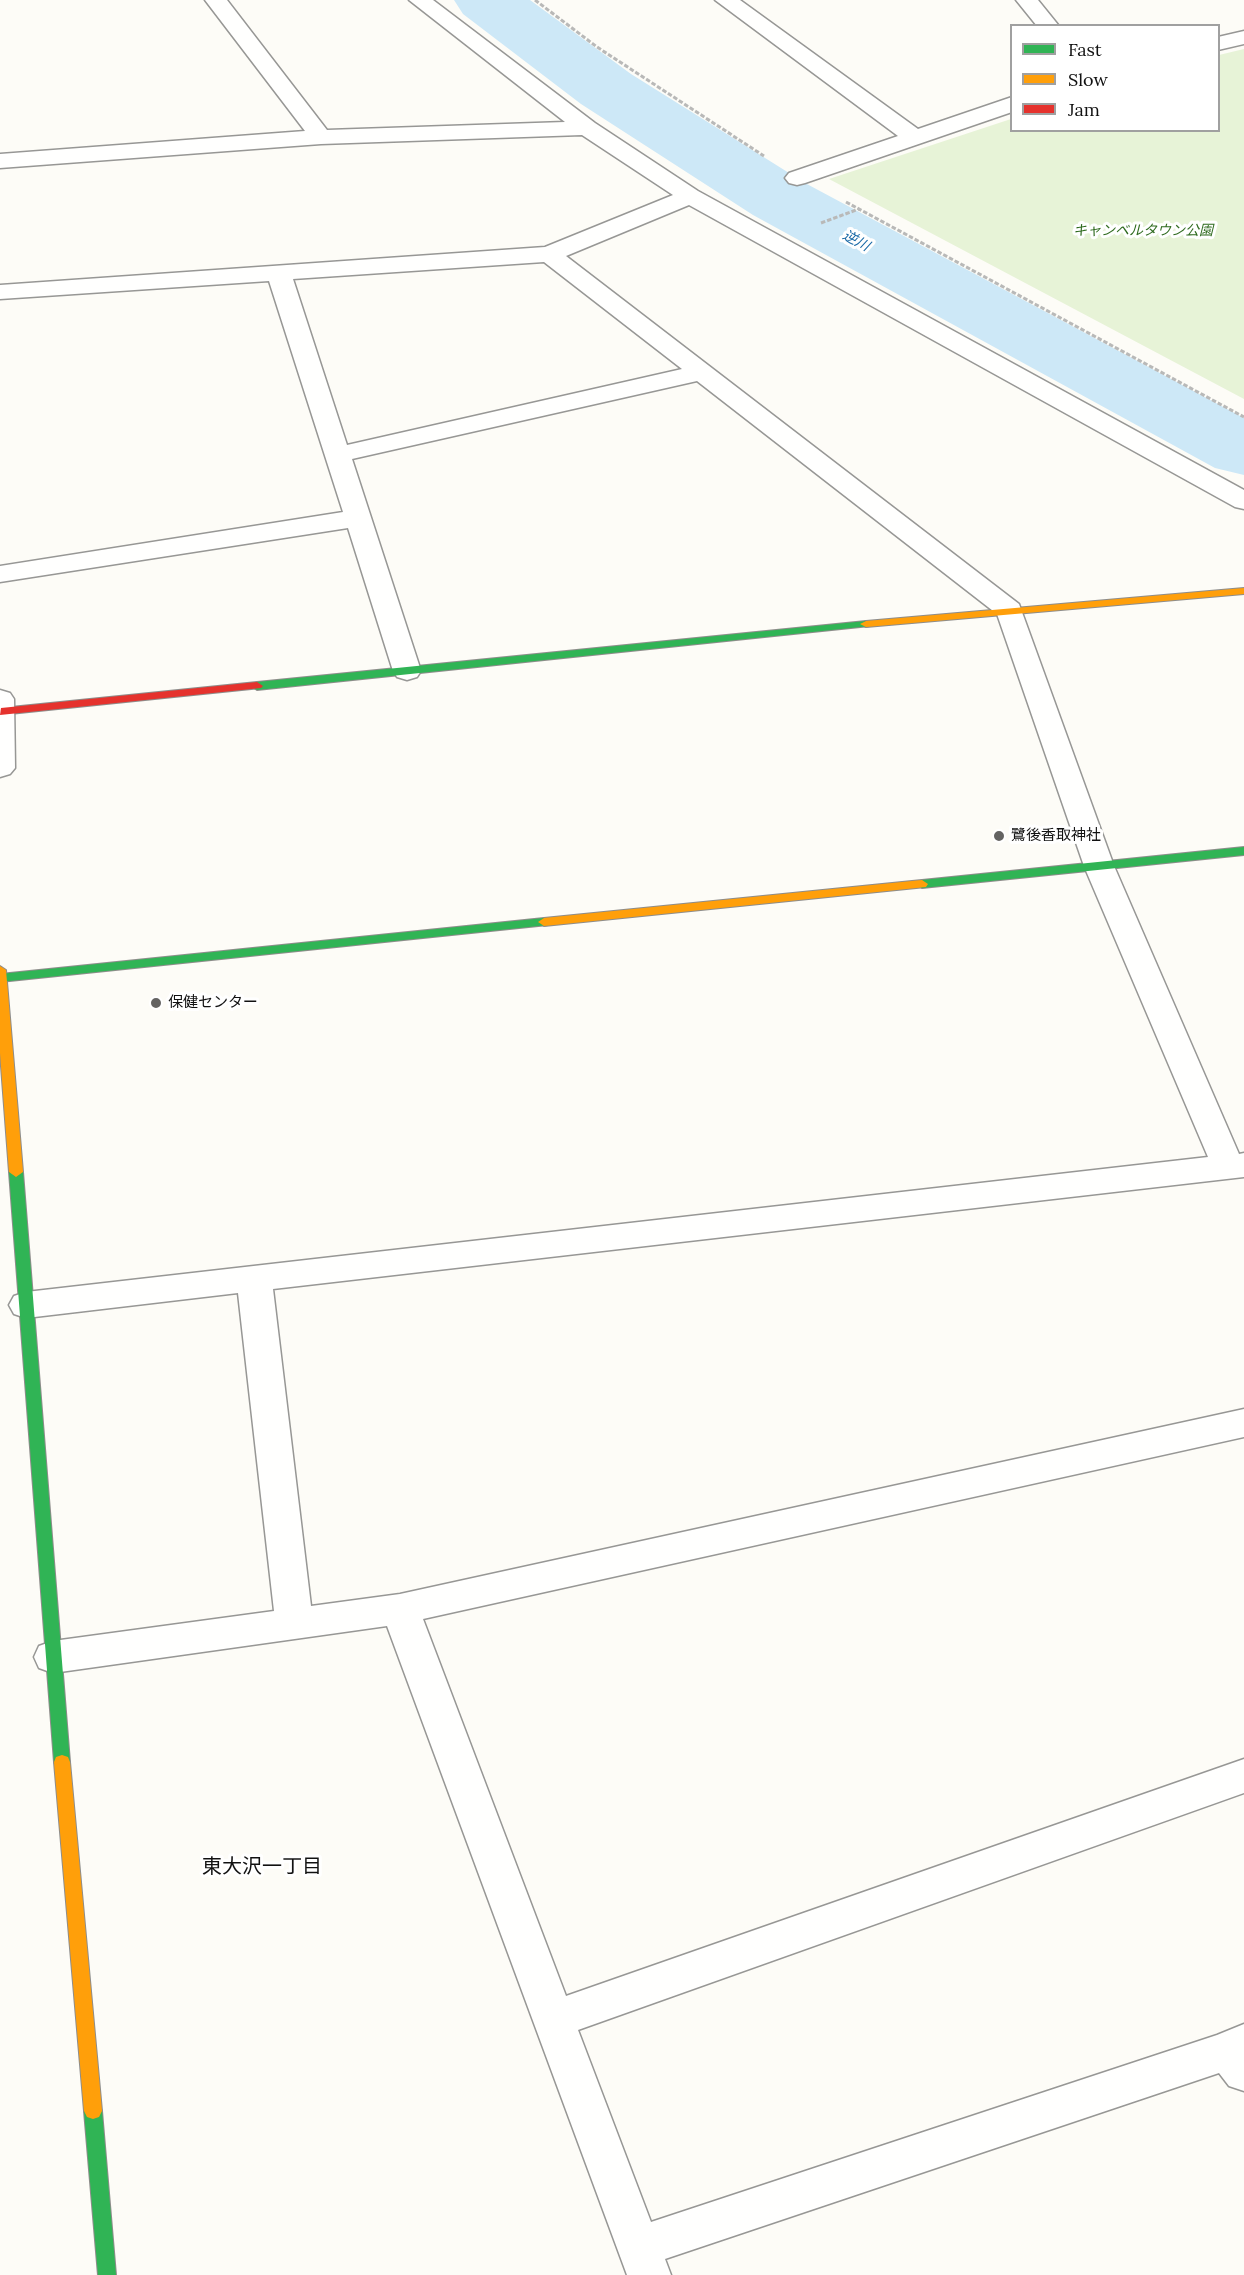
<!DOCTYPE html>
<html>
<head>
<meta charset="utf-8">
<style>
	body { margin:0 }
	#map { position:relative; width:1244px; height:2275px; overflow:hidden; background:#fdfcf7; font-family:Lora,serif }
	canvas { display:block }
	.legend { position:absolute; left:1010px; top:24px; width:210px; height:108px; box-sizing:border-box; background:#fff; border:2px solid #a0a0a0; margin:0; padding:8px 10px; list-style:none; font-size:18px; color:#111 }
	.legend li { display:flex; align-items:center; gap:12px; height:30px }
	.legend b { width:30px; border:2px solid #a0a0a0 }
</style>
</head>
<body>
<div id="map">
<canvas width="1244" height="2275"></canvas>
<ul class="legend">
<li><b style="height:8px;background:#30b455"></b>Fast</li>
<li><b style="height:8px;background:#ff9f0a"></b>Slow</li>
<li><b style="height:8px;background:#e5322d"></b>Jam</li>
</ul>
</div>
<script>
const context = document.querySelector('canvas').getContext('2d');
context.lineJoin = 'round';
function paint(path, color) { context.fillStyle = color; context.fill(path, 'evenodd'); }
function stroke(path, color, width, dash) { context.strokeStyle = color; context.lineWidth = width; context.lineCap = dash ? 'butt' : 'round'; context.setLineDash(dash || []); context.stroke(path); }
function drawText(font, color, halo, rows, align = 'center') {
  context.font = font + ' Lora,"Noto Sans JP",serif'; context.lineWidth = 6; context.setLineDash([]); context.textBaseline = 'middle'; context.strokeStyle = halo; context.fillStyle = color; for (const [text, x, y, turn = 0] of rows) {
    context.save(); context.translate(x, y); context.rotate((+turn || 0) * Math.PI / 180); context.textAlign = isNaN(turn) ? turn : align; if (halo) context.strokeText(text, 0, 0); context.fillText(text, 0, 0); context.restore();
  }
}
paint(new Path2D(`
	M1244,49V399L829,179L1011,119L1012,130H1218L1219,55Z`), '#e7f3d7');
paint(new Path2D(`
	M454,0H530L631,74L805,183L1244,418V475L1215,468L753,215L581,104L463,14Z`), '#cde8f7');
const street = new Path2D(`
	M205,0H227L327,130L565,122L409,0H433L595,123L698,191L1244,490V509L1235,507L689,205L566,256L1019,604L1114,866L1239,1154L1244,1153V1177L273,1289L311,1606L400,1594L1244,1409V1437L423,1619L566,1996L1244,1759V1793L578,2030L651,2222L1217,2035L1244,2024V2091L1229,2086L1219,2073L665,2259L671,2275H627L387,1626L53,1673L39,1668L34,1657L39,1646L53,1641L274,1611L238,1293L26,1318L14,1314L9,1305L14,1296L26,1292L1208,1157L1084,866L997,614L697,381L352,459L421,671L417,677L407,680L397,677L393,671L348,528L0,582V566L343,512L269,281L0,299V285L545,247L673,195L582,135L321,144L0,168V154L305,131ZM544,262L682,369L347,445L293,279Z
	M715,0H740L918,129L1012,97V112L805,183L797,185L789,183L785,178L789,173L898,136Z
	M1016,0H1038L1059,26H1037Z
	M1244,31V44L1218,50V37Z
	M0,690L10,693L14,699L15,768L10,774L0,777Z`);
const fast = new Path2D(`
	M866,621L870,622V626L257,690L251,686L257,682Z
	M1244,847V855L922,888L916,884L922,880Z
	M544,918L550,922L548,925L0,982V974Z
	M16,1167L23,1172L70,1762L68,1767L62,1769L56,1767L54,1762L9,1172Z
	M93,2103L99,2105L102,2111L116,2275H98L84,2111L87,2105Z`);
const slow = new Path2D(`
	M1244,588V594L866,627L860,624L866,621Z
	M922,880L928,884L926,887L544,926L538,922L544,918Z
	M0,966L6,970L23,1172L16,1177L9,1172L0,1053Z
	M62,1755L68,1757L70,1762L102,2111L99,2117L93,2119L87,2117L84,2111L54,1762L56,1757Z`);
const jam = new Path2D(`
	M257,682L263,686L261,688L0,715L1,708Z`);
stroke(street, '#979795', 3);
stroke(fast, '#8e8d8b', 2);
stroke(slow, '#8e8d8b', 2);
stroke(jam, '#8e8d8b', 2);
stroke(new Path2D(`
	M535,0L597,47L764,156
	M846,202L1244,417
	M821,223L859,209`), '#b9b9b8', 3, [4.5, 2]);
paint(street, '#fffffe');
paint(fast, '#30b455');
paint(slow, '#ff9f0a');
paint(jam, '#e5322d');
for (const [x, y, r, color] of [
	[999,836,6,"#646362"],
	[156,1003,6,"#646362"]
]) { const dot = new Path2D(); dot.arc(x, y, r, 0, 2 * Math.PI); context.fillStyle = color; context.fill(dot); stroke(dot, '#fff', 2); }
drawText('italic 14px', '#2f6b1f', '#fff', [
	["キャンベルタウン公園",1143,231]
]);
drawText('italic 14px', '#1768a6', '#fff', [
	["逆川",856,241,28]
]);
drawText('15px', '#111', '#fff', [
	["鷺後香取神社",1011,836],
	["保健センター",168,1003]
], 'left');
drawText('20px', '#111', '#fff', [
	["東大沢一丁目",262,1867]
]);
</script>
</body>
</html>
